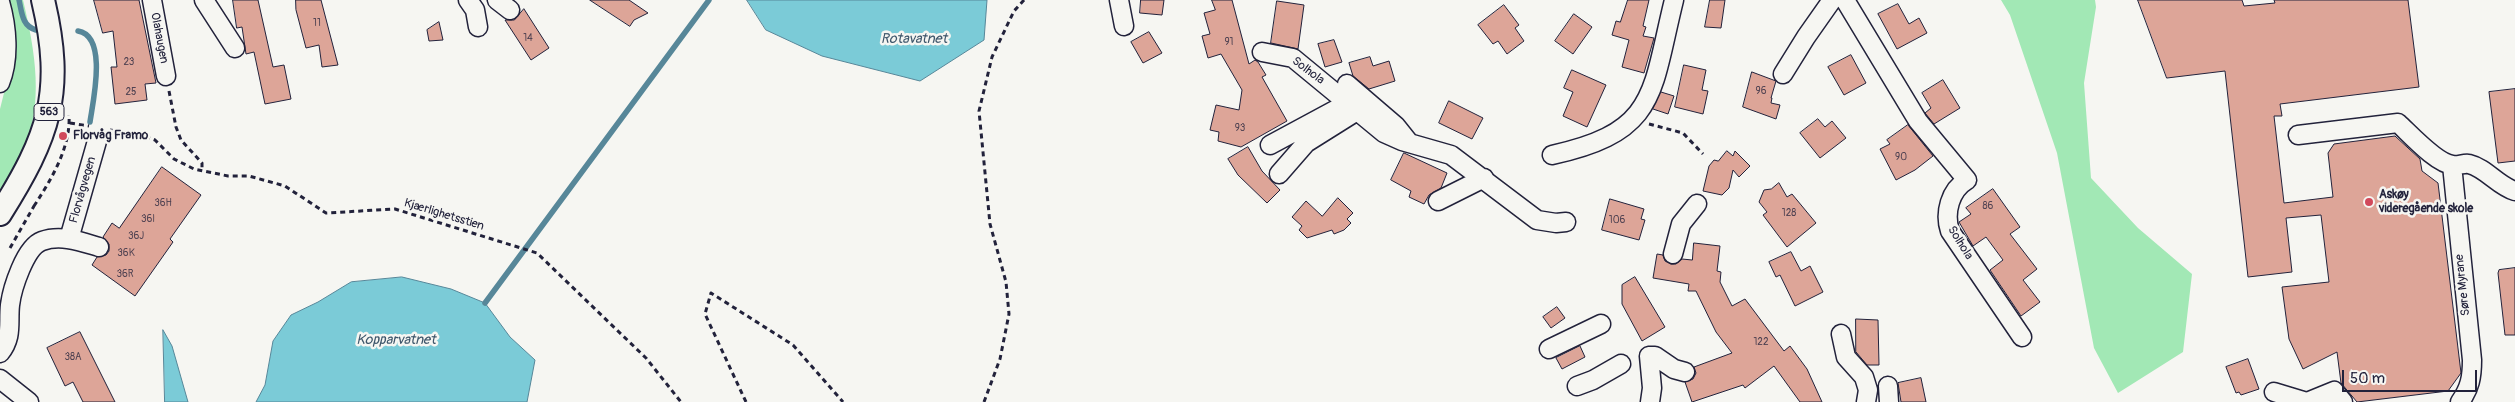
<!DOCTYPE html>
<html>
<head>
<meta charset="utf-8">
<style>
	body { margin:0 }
	#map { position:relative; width:2515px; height:402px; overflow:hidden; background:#f6f6f2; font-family:Pangolin,sans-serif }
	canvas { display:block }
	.scale { position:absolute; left:2342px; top:370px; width:135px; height:22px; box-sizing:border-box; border:2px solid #22223b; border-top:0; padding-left:6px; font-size:15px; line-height:18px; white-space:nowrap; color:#22223b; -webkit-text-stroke:4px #f6f6f2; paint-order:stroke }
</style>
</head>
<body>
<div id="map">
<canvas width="2515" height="402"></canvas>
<div class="scale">50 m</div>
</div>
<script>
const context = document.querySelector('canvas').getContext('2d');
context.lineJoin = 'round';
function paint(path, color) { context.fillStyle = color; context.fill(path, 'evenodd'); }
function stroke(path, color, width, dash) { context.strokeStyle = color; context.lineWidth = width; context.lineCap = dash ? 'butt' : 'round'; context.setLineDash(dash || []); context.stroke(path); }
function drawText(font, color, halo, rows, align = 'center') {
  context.font = font + ' Pangolin,sans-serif'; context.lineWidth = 5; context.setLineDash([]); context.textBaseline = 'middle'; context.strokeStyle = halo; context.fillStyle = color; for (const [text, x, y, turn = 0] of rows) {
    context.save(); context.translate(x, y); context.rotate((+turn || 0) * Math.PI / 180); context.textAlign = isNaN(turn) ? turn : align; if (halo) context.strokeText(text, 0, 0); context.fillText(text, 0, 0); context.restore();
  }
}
paint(new Path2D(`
	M3,0H23C35,51 45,104 22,154C16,168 7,181 0,194V109L5,89Z
	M2001,0H2095L2096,7L2084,83L2091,178L2138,228L2192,274L2183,352L2118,393L2094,348L2057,153L2010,15Z`), '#a2e8b5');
const water = new Path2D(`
	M747,0H987L984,40L920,81L822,56L766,30Z
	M402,277L451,289L485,303L510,337L535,360L527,402H256L265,385L273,341L291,315L318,302L351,282Z
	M163,330L172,346L188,402H165Z`);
paint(water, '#7bcbd7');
stroke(water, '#578799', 1);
stroke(new Path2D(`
	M19,0C22,13 22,26 36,30
	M78,31C108,36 93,101 90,122
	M485,303L709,0`), '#578799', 5.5);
const building = new Path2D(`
	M94,0H139L156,83L145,84L147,100L115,104L111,67H117L113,31L103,33Z
	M233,0H258L273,67L284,65L291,99L265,104L254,52L246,54L242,27L237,28Z
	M296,0H321L338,65L322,67L319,45L306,48L296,10Z
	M590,0H629L648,13L634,20L630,26Z
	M1141,0H1164L1162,15L1140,13Z
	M1212,0H1232L1249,64L1255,60L1258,62L1266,75L1262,77L1287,121L1241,147L1218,141L1219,132L1210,130L1216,105L1239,110L1242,90L1221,54L1208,58L1202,36L1210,34L1204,13L1215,10Z
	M1628,0H1649L1643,26L1646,27L1643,36L1654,38L1644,73L1622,67L1629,40L1612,35L1616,21L1620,22Z
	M1710,0H1725L1721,28L1705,27Z
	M2138,0H2242L2244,6L2275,3L2274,0H2408L2419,87L2280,104L2282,116H2274L2284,203L2333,197L2328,153L2334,144L2395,136L2420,159L2422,171L2438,183L2461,373L2448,391L2357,402L2341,383L2337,352L2303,369L2289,339L2282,287L2329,282L2321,215L2286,218L2292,272L2248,277L2225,71L2167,78Z
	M1277,1L1304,5L1298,49L1271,43Z
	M1898,4L1909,24L1919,18L1927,33L1897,49L1878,14Z
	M1504,5L1519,25L1515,28L1524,41L1507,54L1498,41L1493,44L1478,25Z
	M524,9L549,48L531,60L505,20H514Z
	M1574,14L1592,27L1573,54L1555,41Z
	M439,22L443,40L429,41L427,30Z
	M1149,32L1162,53L1143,63L1131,42Z
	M1334,40L1342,62L1325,67L1318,44Z
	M1851,55L1866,83L1844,95L1828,67Z
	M1370,57L1373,66L1389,61L1395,81L1369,89L1353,76L1349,63Z
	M1684,65L1706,70L1702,90L1708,91L1703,114L1675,107Z
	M1572,70L1606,85L1587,127L1563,116L1573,92L1564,88Z
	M1752,72L1776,81L1771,98H1772L1771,103L1780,105L1776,119L1743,107Z
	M1943,80L1960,108L1934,124L1925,113L1931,108L1922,93Z
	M2515,89V161L2498,163L2489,92Z
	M1661,92L1674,96L1668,114L1653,109Z
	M1449,101L1483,118L1472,139L1439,123Z
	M1818,119L1825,127L1832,121L1846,138L1820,158L1800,133Z
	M1908,125L1933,156L1915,170L1896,180L1880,149L1890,144L1887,140Z
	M1248,147L1262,171L1280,190L1267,203L1238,175L1228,159Z
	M1727,151L1733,156L1735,151L1750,166L1739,177L1733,170L1729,188L1722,195L1703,191L1709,166L1714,160L1718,161Z
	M1404,153L1447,173L1441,188L1429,195L1424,204L1409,197L1411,191L1391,180Z
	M162,167L201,195L170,239L173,242L135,296L92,265L97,257L106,255L109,251V244L103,237L112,223L119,228Z
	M1779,183L1787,197L1792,194L1816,223L1787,247L1763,215L1767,212L1759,202L1764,190L1771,189Z
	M1993,189L2020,227L2010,234L2037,269L2023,280L2040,302L2021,316L1990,270L2003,260L1986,237L1973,246L1959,222L1971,214L1966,208Z
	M1338,198L1353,213L1347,219L1351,223L1344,230L1334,234L1332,230L1307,238L1299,230L1302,226L1292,217L1306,201L1322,216Z
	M1610,199L1644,209L1641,219L1645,220L1639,240L1602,230Z
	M1694,243L1720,246L1717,271L1721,272L1720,282L1732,306L1745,299L1784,351L1790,346L1807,369L1822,402H1800L1774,366L1745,388L1743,385L1692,402L1685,382L1693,379L1696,373L1694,367L1732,353L1716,332L1696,291H1688L1689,284L1653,278L1657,254L1663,255L1665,261L1671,264H1676L1682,259L1692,260Z
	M1791,252L1801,271L1810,266L1823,292L1795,306L1780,275L1776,277L1769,262Z
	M2515,268V335H2505L2498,273L2499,270Z
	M1635,277L1665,327L1642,341L1622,304V285Z
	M1557,307L1565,318L1551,328L1543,317Z
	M1856,319L1878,320L1879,365H1867L1856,352Z
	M80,332L115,402H83L73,382L65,386L47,348Z
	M1580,346L1585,357L1562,369L1556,358Z
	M2248,359L2259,389L2241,395L2239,392L2236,393L2226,367Z
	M1921,378L1926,402H1901L1898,383Z`);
paint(building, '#dda598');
stroke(building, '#22223b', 1);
const minor = new Path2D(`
	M152,0L166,76
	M204,0L235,48
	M468,0L475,10L478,27
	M497,0L510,10
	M1119,0L1124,26
	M1845,0L1918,121L1967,180C1950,190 1944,213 1950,231L2022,337
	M0,2C7,26 10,59 0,83
	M1262,52L1293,58L1384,133L1402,141L1451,155L1537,220L1556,223L1566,222
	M1783,74L1806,37L1832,0
	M1347,84L1396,126L1408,141
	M2298,135L2398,123C2411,135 2437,164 2453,165C2458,166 2464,163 2469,164C2486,168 2498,186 2515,191
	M1270,145L1348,103
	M1552,155C1658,132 1651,93 1674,0
	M2452,165L2472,360C2472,377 2470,388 2460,402
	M1279,174L1306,143L1357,111
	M1438,201L1484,178
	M69,239L97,141
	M1673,254L1681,224L1697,204
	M1841,334L1846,357L1864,377L1868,390L1866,402
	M1549,349L1601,324
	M0,353C13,337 8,323 10,305C12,289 25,247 42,241C61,234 82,242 99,247
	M0,379L29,402
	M1577,386L1593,380L1621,364
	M1888,386L1889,402
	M2274,392L2307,402
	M1650,402L1652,388L1649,356H1655L1674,369L1685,372
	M2307,402L2334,391L2343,402`);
const major = new Path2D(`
	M0,214C49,136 65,93 43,0`);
stroke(minor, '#22223b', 21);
stroke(major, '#22223b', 26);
stroke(new Path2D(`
	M169,91L176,127L181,140L202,163V171
	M70,123L89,126
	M1649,124L1683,133L1703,154
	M110,130L139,134L155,140L174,159L194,169L228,176H249L285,186L326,213L395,209L537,253L646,358L681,402
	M34,206C51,180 71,147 69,115
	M10,248L34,206
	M746,402L705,314L711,293L793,345L843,402
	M984,402L1000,359L1009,314L1006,282L990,224L979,111L992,57L1014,11L1024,0`), '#22223b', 3, [5, 4]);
stroke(minor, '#f6f6f2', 18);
stroke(major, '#f6f6f2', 22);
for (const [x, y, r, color] of [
	[63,136,5,"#d1495b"],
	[2369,202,5,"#d1495b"]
]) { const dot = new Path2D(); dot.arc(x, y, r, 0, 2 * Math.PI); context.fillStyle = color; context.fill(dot); stroke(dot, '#f6f6f2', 2); }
drawText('10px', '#514352', null, [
	["11",317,23],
	["14",528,38],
	["91",1229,42],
	["23",129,62],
	["96",1761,91],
	["25",131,92],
	["93",1240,128],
	["90",1901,157],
	["36H",163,203],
	["86",1988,206],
	["128",1789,213],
	["36I",148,219],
	["106",1617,220],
	["36J",136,236],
	["36K",126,253],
	["36R",125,274],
	["122",1761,342],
	["38A",73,357]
]);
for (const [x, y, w] of [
	[49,112,30]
]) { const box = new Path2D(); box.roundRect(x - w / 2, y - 8.5, w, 17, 4); context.fillStyle = '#f6f6f2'; context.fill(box); stroke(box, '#22223b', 1); }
drawText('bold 11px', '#22223b', null, [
	["563",49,112]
]);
drawText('12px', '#22223b', '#f6f6f2', [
	["Olahaugen",159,38,79],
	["Solhola",1308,71,37],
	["Florvågvegen",83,190,-74],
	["Kjærlighetsstien",444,215,17],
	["Solhola",1960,243,58],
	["Søre Myrane",2463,285,-96]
]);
drawText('bold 12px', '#22223b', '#f6f6f2', [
	["Florvåg Framo",73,136],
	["Askøy",2379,195],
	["videregående skole",2379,209]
], 'left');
drawText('italic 14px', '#3d556a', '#f6f6f2', [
	["Rotavatnet",914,39],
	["Kopparvatnet",396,340]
]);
</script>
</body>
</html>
